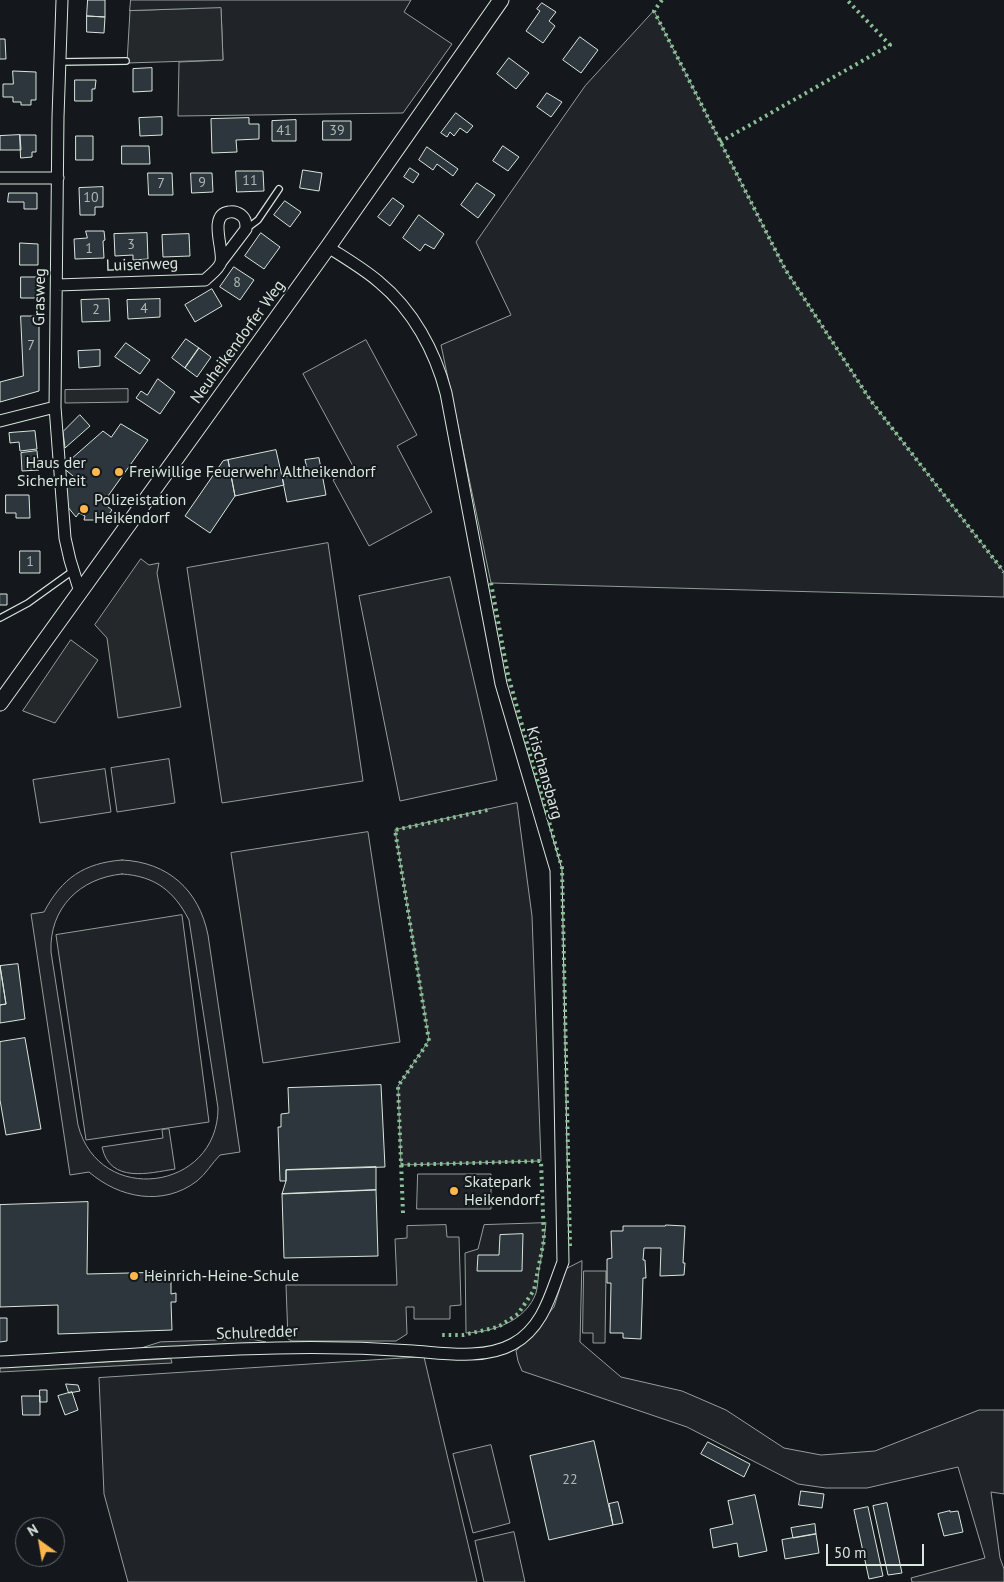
<!DOCTYPE html>
<html>
<head>
<meta charset="utf-8">
<style>
	body { margin:0 }
	#map { position:relative; width:1004px; height:1582px; overflow:hidden; background:#14181c; font-family:"PT Sans",sans-serif }
	canvas { display:block }
	.north { position:absolute; left:15px; top:1517px; width:50px; height:50px; box-sizing:border-box; background:#14181c; border:1px solid #626a69; border-radius:50%; rotate:328deg; font-size:14px; font-weight:700; line-height:20px; text-align:center; color:#d8e6dc }
	.north::after { content:''; display:block; margin:auto; width:18px; height:22px; background:#ffb74d; clip-path:polygon(50% 0,100% 100%,50% 72%,0 100%) }
	.scale { position:absolute; left:826px; top:1544px; width:98px; height:22px; box-sizing:border-box; border:2px solid #d8e6dc; border-top:0; padding-left:6px; font-size:15px; line-height:18px; white-space:nowrap; color:#d8e6dc; -webkit-text-stroke:4px #14181c; paint-order:stroke }
</style>
</head>
<body>
<div id="map">
<canvas width="1004" height="1582"></canvas>
<div class="north">N</div>
<div class="scale">50 m</div>
</div>
<script>
const context = document.querySelector('canvas').getContext('2d');
context.lineJoin = 'round';
function paint(path, color) { context.fillStyle = color; context.fill(path, 'evenodd'); }
function stroke(path, color, width, dash) { context.strokeStyle = color; context.lineWidth = width; context.lineCap = dash ? 'butt' : 'round'; context.setLineDash(dash || []); context.stroke(path); }
function drawText(font, color, halo, rows, align = 'center') {
  context.font = font + ' "PT Sans",sans-serif'; context.lineWidth = 4; context.setLineDash([]); context.textBaseline = 'middle'; context.strokeStyle = halo; context.fillStyle = color; for (const [text, x, y, turn = 0] of rows) {
    context.save(); context.translate(x, y); context.rotate((+turn || 0) * Math.PI / 180); context.textAlign = isNaN(turn) ? turn : align; if (halo) context.strokeText(text, 0, 0); context.fillText(text, 0, 0); context.restore();
  }
}
const green = new Path2D(`
	M131,0H411L404,12L452,44L403,113L178,116L179,62L223,60L221,9L130,11Z
	M654,11L785,269L871,401L1004,572V597L491,583L441,345L511,315L476,242L585,86Z
	M366,340L417,435L397,446L432,512L369,546L333,480L354,468L303,374Z
	M328,543L363,781L222,803L187,568Z
	M450,577L497,780L400,801L359,596Z
	M169,759L175,803L117,812L111,768Z
	M105,769L111,812L40,823L33,780Z
	M517,803L532,916L541,1161L401,1165L398,1086L429,1040L395,830Z
	M368,832L400,1042L263,1063L231,853Z
	M122,860C168,862 199,890 208,935L240,1152L220,1155C212,1163 206,1174 197,1181C163,1207 119,1198 89,1172L70,1175L31,914L44,912C62,878 84,863 122,860ZM122,874C155,876 174,891 189,920L218,1108C218,1191 99,1207 78,1125L51,952C49,908 80,878 122,874Z
	M182,915L209,1122L86,1140L56,935Z
	M169,1129L175,1169C149,1173 110,1184 102,1147L163,1138L162,1130Z
	M418,1174H491V1209H417Z
	M546,1223C544,1239 542,1254 539,1270C538,1277 538,1286 536,1293C526,1321 493,1332 466,1333L465,1253L478,1249L484,1225Z
	M582,1261L580,1342L621,1377L682,1391L726,1410L784,1448L821,1455L875,1451L979,1410H1004V1494L991,1492L1000,1558L1004,1569V1582H912L911,1578L985,1558L958,1467L867,1488H826L798,1484L687,1427L522,1371L518,1361L516,1351L554,1307L566,1269Z
	M424,1357L477,1582H128L104,1494L99,1378Z
	M491,1445L510,1523L473,1533L453,1454Z
	M514,1532L525,1582H484L475,1541Z`);
paint(green, '#202428');
stroke(green, '#939e99', 1);
const parking = new Path2D(`
	M221,8L223,60L127,63L130,11Z
	M128,389V402L65,403V390Z
	M141,559L149,565L159,563L157,573L181,707L118,718L107,638L95,625Z
	M71,640L98,660L55,723L23,711Z
	M446,1225L447,1237H459L461,1305L450,1306V1319H414V1307H406L407,1334L396,1341H292L288,1339L286,1285H397L395,1239L407,1238V1226Z
	M584,1271H606L605,1343H593V1333H583Z
	M251,1339L266,1342L138,1349L160,1342Z
	M171,1359L172,1363L0,1372V1368Z`);
paint(parking, '#24282b');
stroke(parking, '#939e99', 1);
const building = new Path2D(`
	M88,0H105V17L87,16Z
	M542,3L556,12L549,21L555,26L543,43L526,31L540,11L537,9Z
	M87,16L105,17L104,33L87,32Z
	M580,37L598,50L581,73L563,60Z
	M0,39H5L6,59H0Z
	M509,58L529,73L516,89L497,74Z
	M152,68V91L133,92V69Z
	M13,71L36,72V100H31V105H21V102H13V97H3V84H13Z
	M75,80H96L95,89H92V101H75Z
	M547,93L562,102L551,117L537,107Z
	M456,113L473,126L467,133L460,128L454,136L450,132L447,137L441,133Z
	M162,117V135L140,136L139,118Z
	M249,118V124H259V139L236,140L237,152L212,153L211,119Z
	M296,120V141H272V121Z
	M323,121H351V140H323Z
	M20,135H36V152H32V157L21,158Z
	M20,135L21,150H0V136Z
	M76,136H93V160H76Z
	M122,146H149L150,164H122Z
	M503,146L519,157L508,171L493,161Z
	M427,147L458,169L453,176L437,164L433,170L419,160Z
	M410,168L419,174L413,183L404,177Z
	M303,170L322,173L319,191L300,188Z
	M236,171H263L264,191L237,192Z
	M148,173H172L173,195H149Z
	M191,173H212L213,192L192,193Z
	M477,183L495,195L478,218L461,205Z
	M103,187V207H95V215H80L79,188Z
	M9,193H37V209H24V202H8Z
	M393,198L404,206L390,226L378,217Z
	M285,201L301,212L290,227L274,215Z
	M419,215L444,234L434,249L425,244L420,251L403,238Z
	M86,231H104L105,240L103,241L104,258L75,259L74,239L87,238Z
	M147,233L148,259L133,260V255L115,256L114,234Z
	M261,233L280,247L264,269L245,256Z
	M189,234L190,256L163,257L162,235Z
	M20,243L38,244V265H20Z
	M234,267L254,280L240,300L220,287Z
	M21,277H38V298H21Z
	M212,289L222,306L195,322L185,305Z
	M109,299L110,321L82,322L81,300Z
	M160,299V317L128,319L127,300Z
	M21,316H39V391L0,402V382L23,376Z
	M186,339L199,348L185,368L172,358Z
	M126,343L150,360L140,374L115,357Z
	M199,348L211,357L197,377L185,368Z
	M100,350V366L79,368L78,351Z
	M158,379L175,392L160,414L136,398L141,391L147,395Z
	M80,415L90,426L65,448L63,432Z
	M121,424L148,440L103,503L112,510L109,514L103,519L94,520H84L85,516L79,513L76,517L67,506L65,489L73,476L62,467L103,431L111,437Z
	M35,431L37,449L20,451L19,442L10,443L9,433Z
	M276,450L284,485L235,496L228,460Z
	M37,451L39,470L22,471L21,453Z
	M319,458L326,495L287,502L282,477L308,472L305,460Z
	M228,460L235,496L210,533L185,516L223,461Z
	M6,495H29L30,518H16V513H6Z
	M20,551H40V573H20Z
	M0,594H7V605H0Z
	M18,964L25,1019L0,1023V1005L6,1004L0,966Z
	M0,966L6,1004L0,1005Z
	M25,1038L41,1129L6,1135L0,1100V1042Z
	M381,1085L385,1167L286,1170V1181H280L278,1127H281V1114L289,1113L288,1088Z
	M376,1167V1190L282,1194L286,1181V1170Z
	M376,1190L378,1256L284,1258L282,1194Z
	M88,1202L87,1274L171,1272V1294L176,1293V1302H171L172,1330L58,1334V1305L0,1307V1205Z
	M666,1225L685,1226L683,1263H685L684,1275L660,1276L661,1248H644L643,1260H645L646,1278H643L641,1339L623,1338V1333H610L611,1283H607V1259L612,1258L611,1231H623V1226H665Z
	M523,1234L522,1271H477L478,1255H499L500,1235Z
	M0,1318H7V1341L0,1342Z
	M66,1384L78,1385L80,1391L69,1393Z
	M40,1390H47V1402H40Z
	M72,1392L78,1410L65,1415L58,1396Z
	M22,1396H40V1415H23Z
	M594,1441L613,1525L549,1540L530,1456Z
	M708,1442L750,1464L744,1477L701,1454Z
	M801,1491L824,1494L822,1508L799,1505Z
	M755,1495L767,1551L739,1557L737,1543L713,1548L710,1529L733,1524L728,1501Z
	M618,1502L623,1523L613,1525L609,1504Z
	M887,1503L902,1573L888,1575L873,1506Z
	M868,1507L883,1576L869,1579L854,1510Z
	M950,1511V1512L958,1511L963,1532L944,1536L938,1514Z
	M815,1524L816,1534L793,1538L791,1528Z
	M816,1534L819,1553L785,1559L782,1540Z`);
paint(building, '#2c363c');
stroke(building, '#d8e6dc', 1);
const service = new Path2D(`
	M60,62L126,61
	M246,229L258,220L279,189
	M0,618L28,603L74,570`);
const minor = new Path2D(`
	M62,0L58,117L55,407L65,538L70,560L80,592
	M0,178H58
	M57,285L205,280C210,275 219,269 221,262C224,249 208,215 229,212C234,211 237,212 241,215C246,219 246,223 246,229L221,262
	M0,421L55,407
	M0,1362C92,1357 184,1350 276,1348C321,1347 368,1348 413,1351C443,1353 484,1360 513,1344C544,1327 551,1292 563,1262L556,870L501,684L446,393C435,351 413,310 379,282C364,269 345,258 328,247`);
const tertiary = new Path2D(`
	M0,703L328,247L501,0`);
stroke(service, '#d8e6dc', 8);
stroke(minor, '#d8e6dc', 13);
stroke(tertiary, '#d8e6dc', 17);
stroke(service, '#14181c', 5.5);
stroke(minor, '#14181c', 11);
stroke(tertiary, '#14181c', 15);
stroke(new Path2D(`
	M662,0L654,11L785,269L871,401L1004,572
	M720,142L890,45L847,0
	M491,583L508,675L562,868L570,1246
	M401,1165L541,1161L544,1240L534,1290L518,1314L498,1327L463,1335H440
	M403,1213L398,1086L429,1041L395,830L488,810`), '#8ac095', 4, [2.5, 4]);
for (const [x, y, r, color] of [
	[96,472,5,"#ffb74d"],
	[119,472,5,"#ffb74d"],
	[84,509,5,"#ffb74d"],
	[454,1191,5,"#ffb74d"],
	[134,1276,5,"#ffb74d"]
]) { const dot = new Path2D(); dot.arc(x, y, r, 0, 2 * Math.PI); context.fillStyle = color; context.fill(dot); stroke(dot, '#14181c', 2); }
drawText('14px', '#adbab4', null, [
	["41",284,131],
	["39",337,131],
	["11",250,181],
	["9",202,183],
	["7",161,184],
	["10",91,198],
	["3",131,245],
	["1",89,249],
	["8",237,283],
	["4",144,309],
	["2",96,310],
	["7",31,346],
	["1",30,562],
	["22",570,1480]
]);
drawText('16px', '#d8e6dc', '#14181c', [
	["Luisenweg",142,265,-2],
	["Grasweg",40,297,-89],
	["Neuheikendorfer Weg",238,342,-54],
	["Krischansbarg",544,773,74],
	["Schulredder",257,1333,-2]
]);
drawText('16px', '#d8e6dc', '#14181c', [
	["Haus der",86,463,"right"],
	["Sicherheit",86,481,"right"],
	["Freiwillige Feuerwehr Altheikendorf",129,472],
	["Polizeistation",94,500],
	["Heikendorf",94,518],
	["Skatepark",464,1182],
	["Heikendorf",464,1200],
	["Heinrich-Heine-Schule",144,1276]
], 'left');
</script>
</body>
</html>
